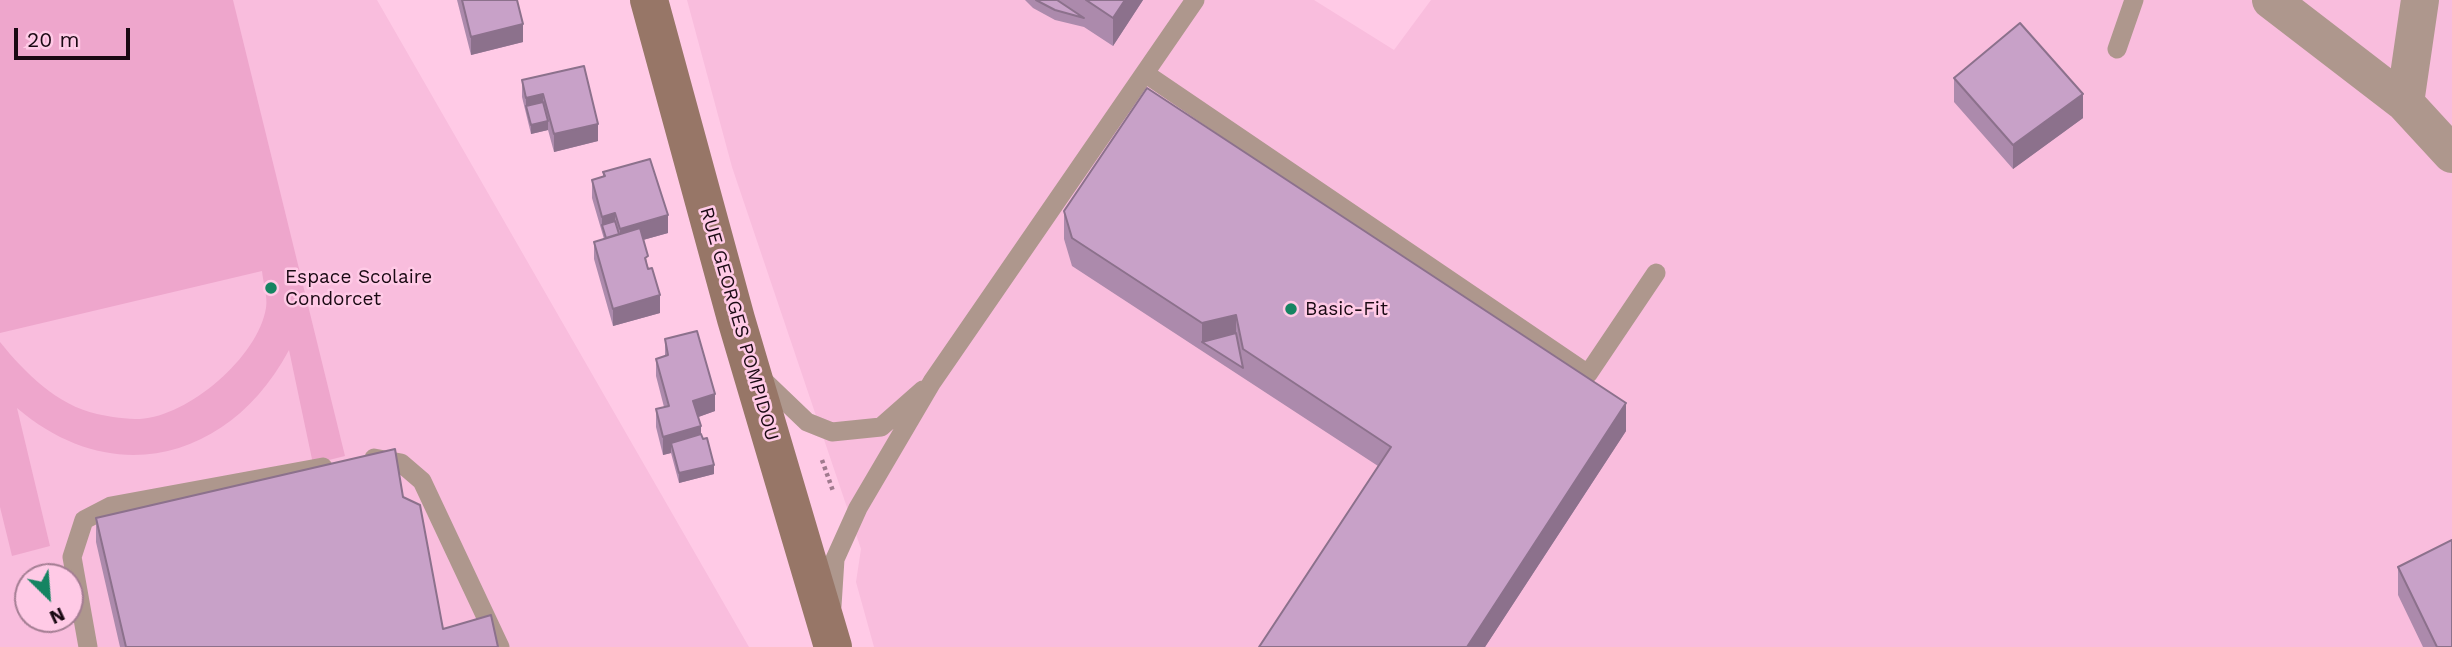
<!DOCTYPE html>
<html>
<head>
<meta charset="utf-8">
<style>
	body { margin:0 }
	#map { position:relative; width:2452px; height:647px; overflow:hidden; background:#ffcae6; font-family:"Work Sans",sans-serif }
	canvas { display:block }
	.north { position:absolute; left:14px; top:563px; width:70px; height:70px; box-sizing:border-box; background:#ffcae6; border:2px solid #a37d92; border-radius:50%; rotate:155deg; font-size:19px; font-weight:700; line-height:28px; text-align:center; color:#1a0913 }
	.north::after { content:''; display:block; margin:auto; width:24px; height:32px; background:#158462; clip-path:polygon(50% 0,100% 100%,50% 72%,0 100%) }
	.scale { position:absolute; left:14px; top:28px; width:116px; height:32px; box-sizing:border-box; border:4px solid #1a0913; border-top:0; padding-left:9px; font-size:21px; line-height:24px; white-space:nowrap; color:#1a0913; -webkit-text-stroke:5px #ffcae6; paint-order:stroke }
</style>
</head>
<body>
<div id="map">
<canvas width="2452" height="647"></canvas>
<div class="north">N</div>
<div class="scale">20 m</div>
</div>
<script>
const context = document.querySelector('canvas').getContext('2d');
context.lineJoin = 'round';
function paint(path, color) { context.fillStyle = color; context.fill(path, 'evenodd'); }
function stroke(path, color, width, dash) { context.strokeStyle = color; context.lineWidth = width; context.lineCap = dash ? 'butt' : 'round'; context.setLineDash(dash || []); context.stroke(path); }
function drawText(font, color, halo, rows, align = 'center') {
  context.font = font + ' "Work Sans",sans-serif'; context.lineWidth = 5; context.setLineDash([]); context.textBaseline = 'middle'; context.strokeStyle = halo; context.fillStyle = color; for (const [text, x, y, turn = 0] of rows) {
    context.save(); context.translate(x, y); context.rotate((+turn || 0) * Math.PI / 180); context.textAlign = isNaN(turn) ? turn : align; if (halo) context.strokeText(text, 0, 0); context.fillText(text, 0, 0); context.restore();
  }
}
paint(new Path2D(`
	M0,0H377L749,647H0ZM28,577H70V619H28Z
	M687,0H1314L1394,50L1431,0H2452V647H874L856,582L861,549L732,167Z`), '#f9bddd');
paint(new Path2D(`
	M0,0H233L345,456L313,464L289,350C231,459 114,491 17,408L50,546L12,556L0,507V342C25,373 57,405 97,414C110,417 127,419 140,419C189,416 258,357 266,308C268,297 263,282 262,271L0,333Z`), '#eea6cc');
stroke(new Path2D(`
	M822,460L833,491`), '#a07a8e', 4.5, [3.5, 3.5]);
stroke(new Path2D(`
	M2117,49L2134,0
	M1146,74L1588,374L1656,273
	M760,377L807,422L832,432L881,427L923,390
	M374,458L401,463L422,481L500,647
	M832,606L835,559L858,508L932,382L1195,0
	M88,647L72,557L84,520L111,506L323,467`), '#ae978d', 19);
stroke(new Path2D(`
	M2271,0L2405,103L2452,154
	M2405,103L2420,0`), '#ae978d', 38);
stroke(new Path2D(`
	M649,0L736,319L833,647`), '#977667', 38);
paint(new Path2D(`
	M457,0H517L523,42L471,55Z
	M1025,0H1143L1113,46L1084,27L1055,20L1033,8Z
	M584,66L598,141L554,152L548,130L531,134L522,97V80Z
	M1954,78L2083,118L2013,169L1954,102Z
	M603,172L668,233L643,240L648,269L660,313L613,326L594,259V242L604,239L592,198V180L603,177Z
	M1064,211L1626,431L1485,647H1259L1378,466L1072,266L1064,239Z
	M665,339L715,411L698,417L701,434L714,474L679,483L671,453L663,455L656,427V409L664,407L656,376V359L665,356Z
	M403,497L443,629L498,647H120L96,542V518Z
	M2398,567L2452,647H2423L2398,595Z`), '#ac8aac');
paint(new Path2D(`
	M1125,0H1143L1113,46V18Z
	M523,24V42L471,55V37Z
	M543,94V111L526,106V98Z
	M2083,94V118L2013,169V145Z
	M548,121V130L531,134V125Z
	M598,124V141L554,152V134Z
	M615,213V231L602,225V217Z
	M668,215V233L607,250L620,237V229Z
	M660,295V313L613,326V309Z
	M1236,315V343L1202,342V323Z
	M715,394V411L693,419V401Z
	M1626,403V431L1485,647H1467Z
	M701,426V444L671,443V453L663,455V437Z
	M714,465V474L679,483V473Z`), '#8c718c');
const building = new Path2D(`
	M462,0H517L523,24L471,37Z
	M1036,0H1057L1084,18L1055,10Z
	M1086,0H1125L1113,18Z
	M2020,23L2083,94L2013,145L1954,78Z
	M584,66L598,124L554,134L543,94L526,98L522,80Z
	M1147,88L1626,403L1467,647H1259L1391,447L1243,349L1236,315L1202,323L1072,238L1064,211Z
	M543,102L548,121L531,125L526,106Z
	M650,159L668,215L620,229L615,213L602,217L592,180L605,176L603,172Z
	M615,221L619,234L606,238L602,225Z
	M640,228L648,256L645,258L648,269L652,268L660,295L613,309L594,242Z
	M697,331L715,394L693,401L701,426L663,437L656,409L669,406L656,359L668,355L665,339Z
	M1236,333L1243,368L1202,342Z
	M701,434L703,439L707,438L714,465L679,473L671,443Z
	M395,449L403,497L420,505L443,629L491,615L498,647H126L96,518Z
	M2452,540V647H2437L2398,567Z`);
paint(building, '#c8a1c8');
stroke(building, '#8c718c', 2);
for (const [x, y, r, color] of [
	[271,288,7,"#158462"],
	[1291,309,7,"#158462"]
]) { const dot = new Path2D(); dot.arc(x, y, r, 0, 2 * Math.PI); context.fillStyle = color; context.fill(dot); stroke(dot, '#ffcae6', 2.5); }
drawText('19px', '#1a0913', '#ffcae6', [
	["Espace Scolaire",285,277],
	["Condorcet",285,299],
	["Basic-Fit",1305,309]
], 'left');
drawText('19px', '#1a0913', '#ffcae6', [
	["RUE GEORGES POMPIDOU",739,324,74]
]);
</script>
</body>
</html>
